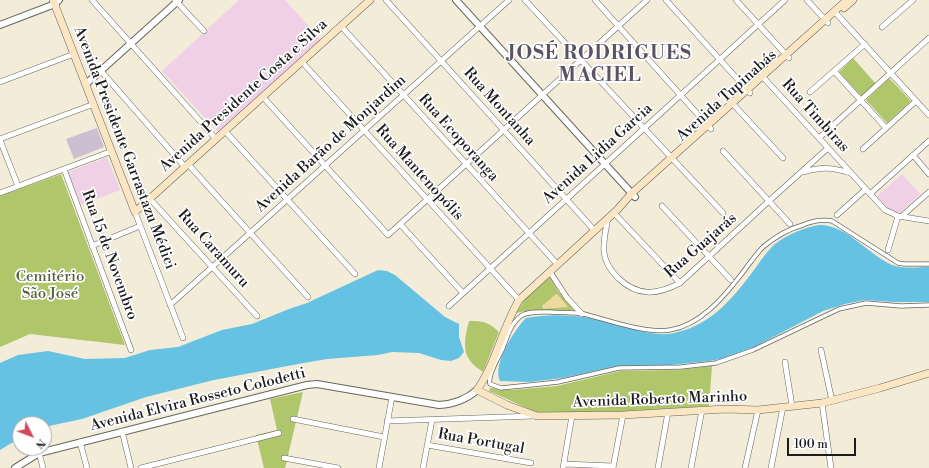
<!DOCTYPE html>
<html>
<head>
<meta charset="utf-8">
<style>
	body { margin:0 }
	#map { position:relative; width:929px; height:468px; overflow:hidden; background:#f3ecd8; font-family:"Libre Bodoni",serif }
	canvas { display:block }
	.north { position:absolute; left:12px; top:416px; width:40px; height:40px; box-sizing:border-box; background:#fff; border:1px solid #a4a4a4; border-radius:50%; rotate:132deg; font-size:11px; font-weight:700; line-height:16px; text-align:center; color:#1c1c1c }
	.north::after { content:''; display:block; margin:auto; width:14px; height:18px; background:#d1495b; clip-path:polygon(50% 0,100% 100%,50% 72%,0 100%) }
	.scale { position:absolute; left:787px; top:438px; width:69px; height:18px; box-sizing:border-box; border:2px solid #1c1c1c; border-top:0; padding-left:5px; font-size:12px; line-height:14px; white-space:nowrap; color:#1c1c1c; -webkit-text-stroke:3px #fff; paint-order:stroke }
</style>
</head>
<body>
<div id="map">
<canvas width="929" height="468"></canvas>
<div class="north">N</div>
<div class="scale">100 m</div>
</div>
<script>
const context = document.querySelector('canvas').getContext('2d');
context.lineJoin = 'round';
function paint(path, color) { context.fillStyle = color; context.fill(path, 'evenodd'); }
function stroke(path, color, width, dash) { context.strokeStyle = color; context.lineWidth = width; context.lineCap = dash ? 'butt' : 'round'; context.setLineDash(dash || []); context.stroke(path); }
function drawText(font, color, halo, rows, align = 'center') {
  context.font = font + ' "Libre Bodoni",serif'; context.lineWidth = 3.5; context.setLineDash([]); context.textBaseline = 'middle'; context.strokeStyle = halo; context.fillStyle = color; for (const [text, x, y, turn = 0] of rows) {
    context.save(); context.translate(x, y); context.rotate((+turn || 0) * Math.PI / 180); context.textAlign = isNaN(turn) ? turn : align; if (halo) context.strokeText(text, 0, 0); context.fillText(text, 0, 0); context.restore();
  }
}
paint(new Path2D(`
	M239,0H285L321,40L219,133L162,71Z
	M107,157L120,190L81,205L68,172Z
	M902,174L920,194L900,213L889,210L877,196Z`), '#efd0e6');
paint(new Path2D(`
	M97,128L104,147L74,159L66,139Z`), '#cdbed2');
paint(new Path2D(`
	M853,58L876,84L862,97L839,72Z
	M889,78L911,101L887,123L866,100Z
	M61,174L125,345L30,334L0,347V196Z
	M550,277L558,291L574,310H532L516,313L525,299Z
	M469,321C483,321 489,322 499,332L483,372C478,368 472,365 469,359C462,349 466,332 469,321Z
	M712,366L709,406L617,412H536L489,391L490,388L511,390L557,386L620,371L678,370Z
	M303,392L285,468H264L256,435L277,430L270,399Z`), '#afc66b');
paint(new Path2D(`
	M556,294L558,295L568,307L543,309L542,306Z`), '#eeda9e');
paint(new Path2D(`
	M819,225C848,225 867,254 892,265C903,269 917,267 929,267V302H893L865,300L845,304L823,311L754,347L721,359L709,361L670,365L617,366L563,378L529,382L500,381C492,365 514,330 526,318C552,313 581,315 607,321C629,327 655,339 678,332C712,324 734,297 754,270C760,262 767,251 775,244C788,234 803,228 819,225Z
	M378,270L387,271L395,275L445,317L459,324V337L464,352L459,358L451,361L441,360L419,353L392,352L378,355L327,359L298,364L214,380L146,397L82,419L44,427V424H20V438L0,450V363L18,355L48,351L85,359L125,358L150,350L178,347L222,330L252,324L289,309L307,303Z`), '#65c2e3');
const pedestrian = new Path2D(`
	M929,264H904L898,263L832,221C822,219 812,221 803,225C788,229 775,237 763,247C755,255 748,266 740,276C723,298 700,325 670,330C646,334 608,320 584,314C573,312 561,313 550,312C541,312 528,311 521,316C511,323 507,337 503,348C499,357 487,375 490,384L501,388L540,384L558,382L619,368L681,367L716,363L753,350L839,309L866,303L901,306L929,305`);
const minor = new Path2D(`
	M92,0L216,139
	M175,0L204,31
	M386,0L595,231
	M525,0L723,213
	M595,0L711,129
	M666,0L750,93
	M736,0L789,58
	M807,0L828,23
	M834,11L929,115
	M341,26L558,265
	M882,27L913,0
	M302,62L519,300
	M101,71L185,167
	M834,71L886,128
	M762,76L885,210L898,216L929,221
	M0,82L74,54
	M810,92L865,44
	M263,97L388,235L647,0
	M732,103L783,158
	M225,131L355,274
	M819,138L929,38
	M0,139L94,104
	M0,140L18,186
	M863,149L916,101
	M723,151L790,224
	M913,155L929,174
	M188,164L308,297
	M64,169L131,350
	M803,172C822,167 831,167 850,173
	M0,193L112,151
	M870,194L929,141
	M150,199L257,316
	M662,206L731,280
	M135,212L183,338
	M614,213L680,283
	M837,215L866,189
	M902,216L929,192
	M608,218C606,229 603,240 604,252C605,263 611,271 618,278C638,297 657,295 680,283L769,201L828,148
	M400,224L463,293
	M92,246L140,226
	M888,250L898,216
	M550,272L567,298L582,314
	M170,305L509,0
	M449,306L785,0
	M821,350L832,401
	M785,362L792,406
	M822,403L831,468
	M293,419L384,437
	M387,421L534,416
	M122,431L131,468
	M80,442L87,468
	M427,445L531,463
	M39,453L43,468
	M284,458L338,468
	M564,464L613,466
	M141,468L279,433
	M379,468L392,397
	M423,468L432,420
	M563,468L572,416
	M613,468L623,415
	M658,468L668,412
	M691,468L702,410
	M745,468L758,410
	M771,468L783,407`);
const tertiary = new Path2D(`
	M456,0L635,197
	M0,25L55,4L59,0
	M86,84L179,0
	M15,468L39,453L307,385L317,384L439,405C454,404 466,400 477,390`);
const secondary = new Path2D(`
	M53,0L135,212L370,0
	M847,0L632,193L617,210L519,300C502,329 496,363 477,390L507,405L537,416L623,415L726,409L758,410L822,403L880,388L929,373
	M844,8L853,0`);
stroke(pedestrian, '#67655e', 5);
stroke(minor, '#67655e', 6);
stroke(tertiary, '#67655e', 8);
stroke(secondary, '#67655e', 8);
stroke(pedestrian, '#fff', 3.5);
stroke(minor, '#fff', 5);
stroke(tertiary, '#fff', 6);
stroke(secondary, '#fbe6c4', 7);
drawText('15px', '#1c1c1c', '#fff', [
	["Avenida Presidente Costa e Silva",244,96,-42],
	["Avenida Tupinabás",727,96,-42],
	["Rua Montanha",499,107,48],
	["Rua Timbiras",815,116,48],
	["Rua Ecoporanga",458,138,48],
	["Avenida Barão de Monjardim",331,144,-42],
	["Avenida Presidente Garrastazu Médici",124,148,69],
	["Avenida Lidia Garcia",598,154,-42],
	["Rua Mantenopólis",419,173,48],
	["Rua Guajarás",701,246,-41],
	["Rua Caramuru",213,249,48],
	["Rua 15 de Novembro",109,255,70],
	["Avenida Elvira Rosseto Colodetti",198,400,-14],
	["Avenida Roberto Marinho",660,400,-2],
	["Rua Portugal",481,442,10]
]);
drawText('15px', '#57603c', '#fff', [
	["Cemitério",50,277],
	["São José",50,294]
]);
context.letterSpacing = '1px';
drawText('bold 19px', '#585263', '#fff', [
	["JOSÉ RODRIGUES",600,54],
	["MACIEL",600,76]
]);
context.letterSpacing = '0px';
</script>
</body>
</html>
